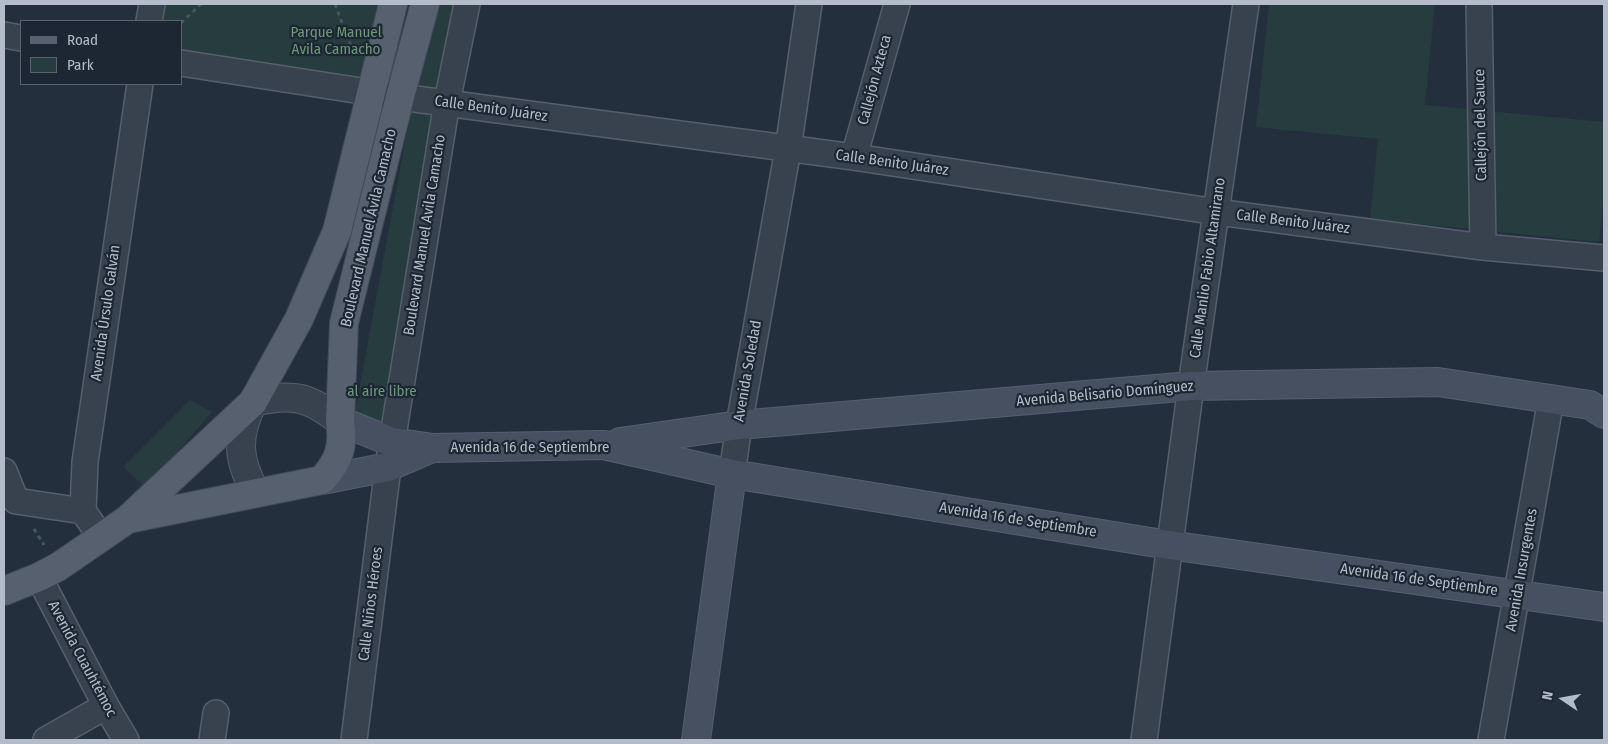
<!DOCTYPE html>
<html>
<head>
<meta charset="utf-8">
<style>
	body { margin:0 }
	#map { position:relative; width:1608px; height:744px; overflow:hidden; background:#242f3e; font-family:"Fira Sans Condensed",sans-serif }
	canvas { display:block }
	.frame { position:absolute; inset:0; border:5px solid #b4bcc9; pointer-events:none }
	.legend { position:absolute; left:20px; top:20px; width:162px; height:65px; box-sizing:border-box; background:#1d2633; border:1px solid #59626f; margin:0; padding:6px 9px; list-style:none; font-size:15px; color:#b4bcc9 }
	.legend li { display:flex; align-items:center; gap:10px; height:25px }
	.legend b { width:25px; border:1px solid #59626f }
	.north { position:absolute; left:1538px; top:674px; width:50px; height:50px; -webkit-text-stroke:4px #1d2633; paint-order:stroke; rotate:282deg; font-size:14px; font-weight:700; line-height:20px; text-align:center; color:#b4bcc9 }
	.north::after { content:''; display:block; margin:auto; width:18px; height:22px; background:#b4bcc9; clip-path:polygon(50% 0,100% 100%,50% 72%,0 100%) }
</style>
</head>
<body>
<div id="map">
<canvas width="1608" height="744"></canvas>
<div class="frame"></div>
<ul class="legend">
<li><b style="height:6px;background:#56606e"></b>Road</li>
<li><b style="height:14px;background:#263c3f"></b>Park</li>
</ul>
<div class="north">N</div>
</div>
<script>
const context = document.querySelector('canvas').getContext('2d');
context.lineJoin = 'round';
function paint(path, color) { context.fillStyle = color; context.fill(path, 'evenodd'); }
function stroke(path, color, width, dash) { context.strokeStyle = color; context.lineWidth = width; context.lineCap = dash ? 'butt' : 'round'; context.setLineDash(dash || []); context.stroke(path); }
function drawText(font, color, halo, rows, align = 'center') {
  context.font = font + ' "Fira Sans Condensed",sans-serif'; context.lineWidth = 4.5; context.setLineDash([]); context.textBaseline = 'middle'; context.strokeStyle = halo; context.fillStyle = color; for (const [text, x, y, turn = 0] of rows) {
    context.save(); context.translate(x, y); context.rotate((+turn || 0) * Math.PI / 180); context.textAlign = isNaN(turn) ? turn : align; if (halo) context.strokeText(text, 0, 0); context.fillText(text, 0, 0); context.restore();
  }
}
paint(new Path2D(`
	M164,4H384L366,85L181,60V21H162Z
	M434,4H464L445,100L414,95Z
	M1269,4H1435L1425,105L1604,122V193L1599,242L1370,219L1378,139L1256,127Z
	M413,100L445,104L386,426L355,412Z
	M190,400L212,412L146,488L123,467Z`), '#263c3f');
const minor = new Path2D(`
	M1479,4L1483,247
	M149,21L152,4
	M4,35L21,38
	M181,63L400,97L854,157L1217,212L1483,247L1604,258
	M854,157L897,4
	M4,471L16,501L83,511
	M732,474L739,425L788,149L809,4
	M101,537L83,511L85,462L140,84
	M39,577L106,706L126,740
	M46,740L106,706
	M212,740L216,713
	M354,740L388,467L447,102L467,4
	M1144,740L1191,386L1246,4
	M1491,740L1551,399`);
const tertiary = new Path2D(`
	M256,493C237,459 236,437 253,402C293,393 308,396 340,421`);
const secondary = new Path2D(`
	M340,421L392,442L433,448L604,445L732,474L1169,545L1604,607
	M620,442L739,425L1191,386L1438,382L1590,405L1604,414
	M322,480L388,467L432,448
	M696,740L732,474`);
const primary = new Path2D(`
	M128,519L322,480C339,461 344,447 340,421L344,323L400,97L425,4
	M4,591L39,577L58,567L128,519L253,402L299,319L337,231L393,4`);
stroke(minor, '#565f6c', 28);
stroke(tertiary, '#565f6c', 30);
stroke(secondary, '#565f6c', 30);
stroke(primary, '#414a57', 30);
stroke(new Path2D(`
	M335,4L353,52
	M181,23L201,4
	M34,529L44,545`), '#44595c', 3, [4, 4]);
stroke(minor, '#38414e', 25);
stroke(tertiary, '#38414e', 28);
stroke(secondary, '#465061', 28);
stroke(primary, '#56606e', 28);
drawText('15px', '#6b9a76', '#1d2633', [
	["Parque Manuel",336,33],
	["Avila Camacho",336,50],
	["al aire libre",382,392]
]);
drawText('15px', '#b4bcc9', '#1d2633', [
	["Callejón Azteca",875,80,-75],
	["Calle Benito Juárez",491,109,8],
	["Callejón del Sauce",1481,125,-91],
	["Calle Benito Juárez",892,163,8],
	["Calle Benito Juárez",1293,222,7],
	["Boulevard Manuel Ávila Camacho",369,228,-77],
	["Boulevard Manuel Avila Camacho",425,235,-81],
	["Calle Manlio Fabio Altamirano",1208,268,-82],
	["Avenida Úrsulo Galván",106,313,-82],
	["Avenida Soledad",748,371,-80],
	["Avenida Belisario Domínguez",1105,394,-5],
	["Avenida 16 de Septiembre",530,448],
	["Avenida 16 de Septiembre",1018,520,9],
	["Avenida Insurgentes",1522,570,-80],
	["Avenida 16 de Septiembre",1419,580,8],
	["Calle Niños Héroes",371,604,-83],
	["Avenida Cuauhtémoc",82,659,62]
]);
</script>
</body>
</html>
